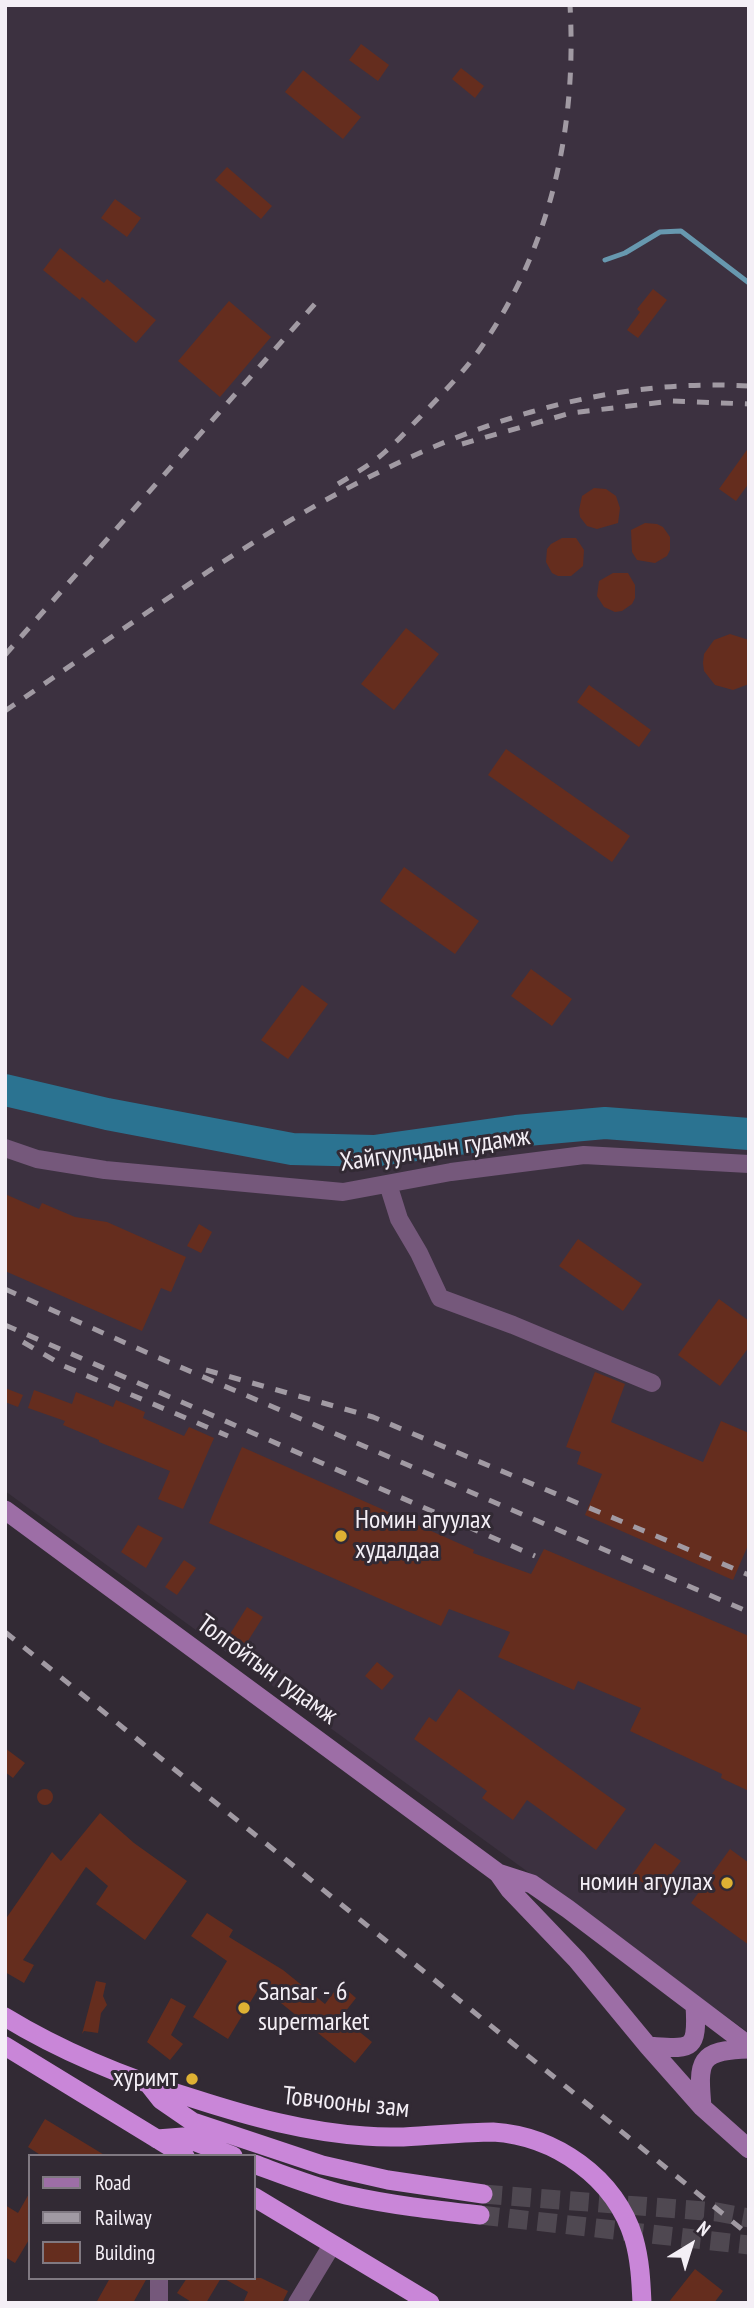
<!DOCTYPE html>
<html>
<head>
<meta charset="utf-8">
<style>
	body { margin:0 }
	#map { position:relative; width:754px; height:2308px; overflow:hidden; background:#322a34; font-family:"PT Sans Narrow",sans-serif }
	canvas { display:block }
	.frame { position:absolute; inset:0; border:7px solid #f4eff6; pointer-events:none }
	.legend { position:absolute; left:28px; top:2154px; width:228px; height:126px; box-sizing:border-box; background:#322a34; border:2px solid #807982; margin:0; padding:9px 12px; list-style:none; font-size:21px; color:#f4eff6 }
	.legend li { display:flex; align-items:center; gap:14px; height:35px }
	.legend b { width:35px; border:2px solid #807982 }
	.north { position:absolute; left:656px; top:2210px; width:70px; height:70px; -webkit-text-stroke:5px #322a34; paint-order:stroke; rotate:38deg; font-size:19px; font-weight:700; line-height:28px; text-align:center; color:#f4eff6 }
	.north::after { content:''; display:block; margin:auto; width:24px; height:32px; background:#f4eff6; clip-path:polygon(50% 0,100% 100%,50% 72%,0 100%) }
</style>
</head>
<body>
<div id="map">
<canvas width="754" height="2308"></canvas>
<div class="frame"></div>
<ul class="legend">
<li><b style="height:9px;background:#9d6ea6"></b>Road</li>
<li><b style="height:9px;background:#a19aa3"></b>Railway</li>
<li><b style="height:19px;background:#652d1e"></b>Building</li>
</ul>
<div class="north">N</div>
</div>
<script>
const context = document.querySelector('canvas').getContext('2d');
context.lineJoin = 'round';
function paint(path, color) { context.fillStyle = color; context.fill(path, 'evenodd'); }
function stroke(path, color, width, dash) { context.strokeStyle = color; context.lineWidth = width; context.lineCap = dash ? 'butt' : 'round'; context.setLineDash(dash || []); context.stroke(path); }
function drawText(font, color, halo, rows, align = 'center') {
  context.font = font + ' "PT Sans Narrow",sans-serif'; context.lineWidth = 6; context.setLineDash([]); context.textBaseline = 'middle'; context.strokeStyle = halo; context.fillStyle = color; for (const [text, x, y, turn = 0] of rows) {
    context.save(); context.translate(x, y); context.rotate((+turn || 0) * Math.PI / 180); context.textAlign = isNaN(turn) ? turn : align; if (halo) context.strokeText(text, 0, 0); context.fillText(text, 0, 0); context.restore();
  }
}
paint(new Path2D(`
	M5,5H749V2033L5,1491Z`), '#3c3140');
stroke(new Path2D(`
	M605,260L625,253L660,232L681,231L749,283`), '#6798af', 5);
stroke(new Path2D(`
	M5,1090L107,1114L292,1149L374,1151L516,1131L605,1123L749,1134`), '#2b7391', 32);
paint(new Path2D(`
	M361,44L389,65L378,81L349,60Z
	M461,68L484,86L475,98L452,79Z
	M303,70L361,117L343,139L285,92Z
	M227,167L272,206L261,219L215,180Z
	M115,199L141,218L127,237L101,218Z
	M60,248L104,283L107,279L156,320L136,343L82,297L80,300L43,270Z
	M653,289L667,300L638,338L627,330L640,312L637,309Z
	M229,301L271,337L220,397L178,361Z
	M749,447V483L736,501L719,489Z
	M594,488L606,489L616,496L620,508L618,523L597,529L587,526L580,517L579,510L582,496Z
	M645,523L657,524L663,527L670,537V550L667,556L655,563L637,560L632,552L631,530Z
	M562,538H576L584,550L583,566L571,576H558L552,573L546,562L547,549L551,544Z
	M613,573H628L635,585V598L632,604L622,611L615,612L604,607L597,596L599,581Z
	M406,628L439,654L394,710L361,684Z
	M730,634L749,640V684L733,690L715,685L704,671L703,663L704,654L714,640Z
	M589,685L651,730L639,747L577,702Z
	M506,749L630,836L612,862L488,775Z
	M404,867L479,921L455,954L380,901Z
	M531,969L572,999L552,1026L511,996Z
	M302,985L328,1004L288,1059L261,1040Z
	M5,1194L39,1209L42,1203L75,1217L107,1222L186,1257L171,1292L161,1288L142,1331L5,1271Z
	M199,1224L212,1232L201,1253L187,1246Z
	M578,1239L642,1284L623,1311L559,1266Z
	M719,1299L749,1321V1347L720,1386L678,1355Z
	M595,1372L625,1384L611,1422L703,1462L721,1421L749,1433V1543L733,1580L585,1515L602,1474L577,1464L581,1452L566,1447Z
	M5,1388L23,1395L18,1407L5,1402Z
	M34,1390L72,1404L76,1392L113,1407L116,1400L145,1412L143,1418L184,1436L189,1427L214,1438L183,1509L158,1499L170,1471L99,1442V1440L63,1425L65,1421L28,1408Z
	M242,1447L474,1550L473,1553L531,1574L544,1549L749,1636V1791L721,1778L722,1774L630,1731L641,1708L578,1681L574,1690L498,1657L510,1632L449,1609L441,1626L209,1523Z
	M138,1525L163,1538L146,1568L121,1552Z
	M184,1560L196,1568L177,1595L165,1587Z
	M247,1607L263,1617L246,1644L230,1634Z
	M377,1662L394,1676L382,1690L365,1676Z
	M459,1689L626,1809L596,1850L527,1800L513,1820L482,1798L487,1791L414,1739L429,1717L436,1722Z
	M5,1748L25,1763L13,1778L5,1772Z
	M37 1797a8 8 0 1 1 16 0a8 8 0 1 1-16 0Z
	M100,1813L134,1843L187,1881L145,1940L96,1904L108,1886L86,1867L23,1960L34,1965L24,1983L5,1972V1920L52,1852L61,1861Z
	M655,1843L681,1861L657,1893L632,1875Z
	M730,1849L749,1863V1945L691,1903Z
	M207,1913L233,1930L229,1937L283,1970L325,2004L340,1984L356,1998L341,2017L372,2042L355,2063L260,1986L228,2039L193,2017L227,1961L191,1936Z
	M96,1981L106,1983L103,1996L107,2005L101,2013L98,2033L84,2031L82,2034Z
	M171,1998L186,2006L171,2035L183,2044L170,2060L147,2042Z
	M45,2119L106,2156H42L28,2147Z
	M30,2192V2238L15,2263L5,2257V2205L18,2213Z
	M695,2269L723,2291L714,2303H668Z
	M110,2278H147L133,2303H96Z
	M187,2278H221L206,2303H193L177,2293Z
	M223,2278H261L288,2291L282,2303H243L248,2292Z`), '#652d1e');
stroke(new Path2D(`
	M483,2194L717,2212L749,2218
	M480,2215L749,2245`), '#4f4851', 19, [19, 10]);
stroke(new Path2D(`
	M5,1148L37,1159L105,1170L343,1192L451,1172L584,1155L749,1164
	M388,1184L399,1219L419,1253L440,1298L513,1325L652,1383
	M159,2278V2303
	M297,2303L332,2245`), '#75587b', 18);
stroke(new Path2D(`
	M5,1510L498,1873L510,1890L577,1960L648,2046L702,2107L749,2149
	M498,1873L532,1884L568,1909L749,2046
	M648,2046C691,2049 698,2053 695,2005
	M702,2107C698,2061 698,2050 749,2049`), '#9d6ea6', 19);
stroke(new Path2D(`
	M5,2017C64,2053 129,2079 195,2099C251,2117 306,2132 365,2136C408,2140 450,2132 493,2132C555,2136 615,2177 634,2239C640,2260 641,2281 642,2303
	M5,2046L185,2156
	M150,2086L161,2100L193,2122L322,2165L388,2180L483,2194
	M157,2139L183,2137L233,2156
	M254,2164C284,2175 314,2187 346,2195C390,2205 435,2210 480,2215
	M254,2197L430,2303`), '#c986d8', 19);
stroke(new Path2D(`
	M462,444L571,413L672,401L749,404
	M338,484C354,474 372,464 386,451C398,441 409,428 420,417C441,395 463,373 480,349C551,248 577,127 570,5
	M5,655L321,297
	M5,711C228,558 463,370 749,386
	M5,1289L150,1354L749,1612
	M5,1325L535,1556
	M23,1342L64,1366L228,1436
	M206,1370L373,1417L749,1575
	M5,1632L749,2235`), '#a19aa3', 5, [12, 12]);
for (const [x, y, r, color] of [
	[341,1536,7,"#deb133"],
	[727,1883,7,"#deb133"],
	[244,2008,7,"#deb133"],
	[192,2079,7,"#deb133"]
]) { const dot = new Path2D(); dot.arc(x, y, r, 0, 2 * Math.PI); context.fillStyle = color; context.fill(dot); stroke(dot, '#322a34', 2.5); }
drawText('26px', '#f4eff6', '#322a34', [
	["Хайгуулчдын гудамж",435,1150,-8],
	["Толгойтын гудамж",267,1670,36],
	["Товчооны зам",346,2103,6]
]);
drawText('26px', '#f4eff6', '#322a34', [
	["Номин агуулах",355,1521],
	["худалдаа",355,1551],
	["номин агуулах",713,1883,"right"],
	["Sansar - 6",258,1993],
	["supermarket",258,2023],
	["хуримт",178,2079,"right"]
], 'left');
</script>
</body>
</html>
